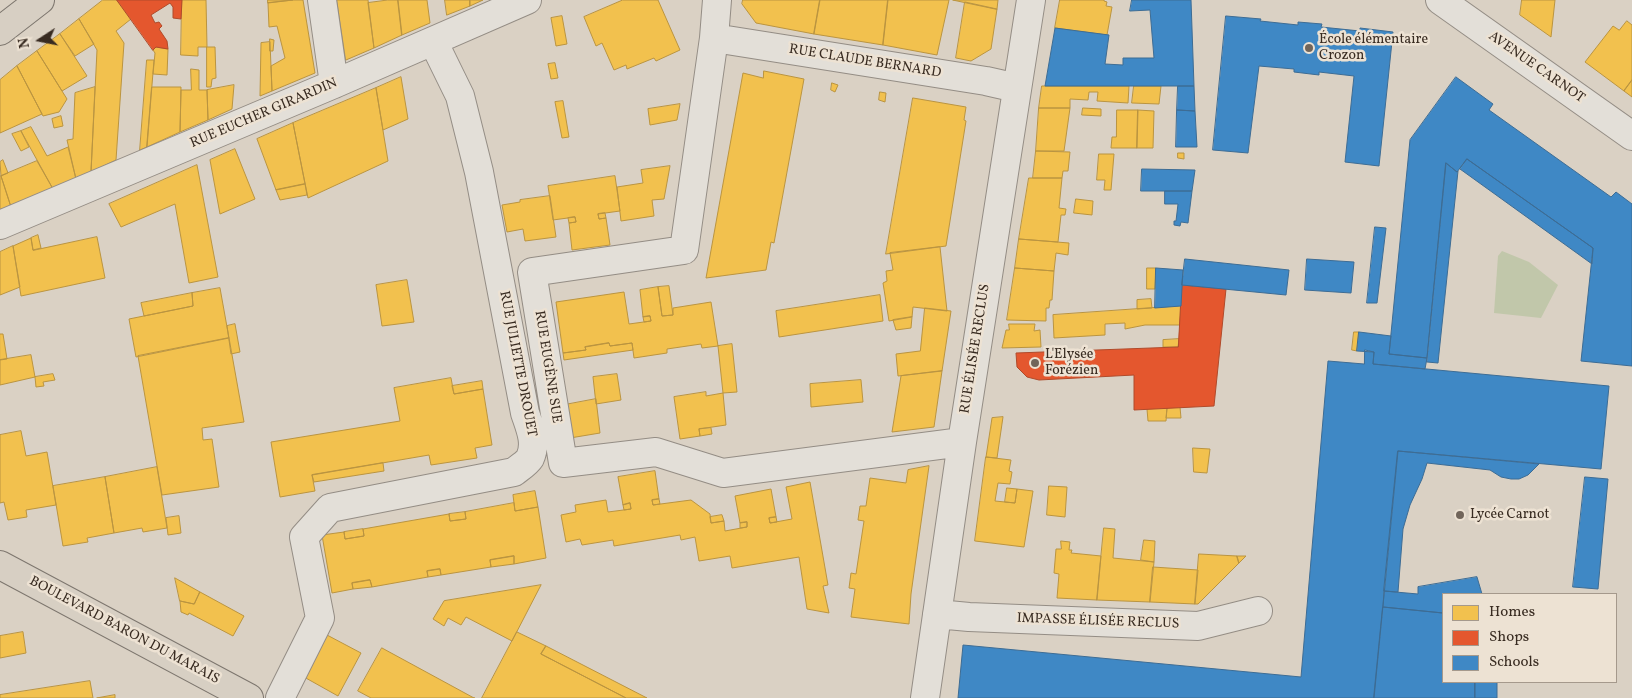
<!DOCTYPE html>
<html>
<head>
<meta charset="utf-8">
<style>
	body { margin:0 }
	#map { position:relative; width:1632px; height:698px; overflow:hidden; background:#dad1c4; font-family:Vollkorn,serif }
	canvas { display:block }
	.legend { position:absolute; left:1442px; top:593px; width:175px; height:90px; box-sizing:border-box; background:#ede2d3; border:1px solid #a5998c; margin:0; padding:6px 9px; list-style:none; font-size:15px; color:#382b21 }
	.legend li { display:flex; align-items:center; gap:10px; height:25px }
	.legend b { width:25px; border:1px solid #a5998c }
	.north { position:absolute; left:15px; top:15px; width:50px; height:50px; -webkit-text-stroke:4px #ede2d3; paint-order:stroke; rotate:259deg; font-size:14px; font-weight:700; line-height:20px; text-align:center; color:#382b21 }
	.north::after { content:''; display:block; margin:auto; width:18px; height:22px; background:#382b21; clip-path:polygon(50% 0,100% 100%,50% 72%,0 100%) }
</style>
</head>
<body>
<div id="map">
<canvas width="1632" height="698"></canvas>
<ul class="legend">
<li><b style="height:14px;background:#f2c14e"></b>Homes</li>
<li><b style="height:14px;background:#e4572e"></b>Shops</li>
<li><b style="height:14px;background:#3f88c5"></b>Schools</li>
</ul>
<div class="north">N</div>
</div>
<script>
const context = document.querySelector('canvas').getContext('2d');
context.lineJoin = 'round';
function paint(path, color) { context.fillStyle = color; context.fill(path, 'evenodd'); }
function stroke(path, color, width, dash) { context.strokeStyle = color; context.lineWidth = width; context.lineCap = dash ? 'butt' : 'round'; context.setLineDash(dash || []); context.stroke(path); }
function drawText(font, color, halo, rows, align = 'center') {
  context.font = font + ' Vollkorn,serif'; context.lineWidth = 5; context.setLineDash([]); context.textBaseline = 'middle'; context.strokeStyle = halo; context.fillStyle = color; for (const [text, x, y, turn = 0] of rows) {
    context.save(); context.translate(x, y); context.rotate((+turn || 0) * Math.PI / 180); context.textAlign = isNaN(turn) ? turn : align; if (halo) context.strokeText(text, 0, 0); context.fillText(text, 0, 0); context.restore();
  }
}
paint(new Path2D(`
	M1502,251L1529,262L1558,285L1541,318L1494,313L1498,256Z`), '#c1c7aa');
const homes = new Path2D(`
	M103,0H117L131,19L116,31L124,43L116,160L91,172L97,50L79,19Z
	M182,0H206L207,47H198V56L181,55Z
	M268,0H293L268,3Z
	M293,0H303L315,73L272,91L271,66L285,58L277,26L269,27L268,3Z
	M337,0H368L374,48L346,60Z
	M388,0H398L402,35L374,48L368,3Z
	M398,0H427L430,23L402,35Z
	M445,0H470V6L447,15Z
	M470,0H483L470,6Z
	M623,0H658L680,50L656,61L654,58L627,69L626,65L614,70L602,43L596,46L584,17Z
	M743,0H820L814,34L756,23L742,4Z
	M820,0H888L883,45L814,34Z
	M888,0H949L937,55L883,45Z
	M953,0H998L997,9Z
	M1060,0H1104V1L1107,2L1106,6L1112,7L1107,35L1055,28Z
	M1522,0H1555L1551,37L1520,15Z
	M965,2L997,9L991,49L971,61L956,58Z
	M562,16L567,44L556,46L551,18Z
	M79,19L94,44L75,56L60,34Z
	M1627,21L1632,25V80L1624,91L1585,62L1613,26L1619,30Z
	M60,34L87,76L62,91L37,51Z
	M270,39L274,40L273,51H270Z
	M270,42L272,91L260,96L261,43Z
	M156,47L168,49L167,75L153,74L155,53L153,50Z
	M207,47H215L216,78L212,79L211,87H207Z
	M37,51L67,99L59,112L43,116L17,66Z
	M147,60H154L147,147L140,150Z
	M555,63L558,78L551,79L548,64Z
	M17,66L42,114L0,133V80Z
	M191,69L199,70V90H207L208,120L180,132L181,90H191Z
	M764,71L804,79L774,243L771,242L766,270L706,278L743,73L763,78Z
	M401,77L408,119L383,130L376,88Z
	M1632,80V97L1624,91Z
	M832,83L838,85L835,92L831,90Z
	M234,85L232,109L208,120L207,90Z
	M1042,86H1129L1128,103L1097,101L1098,92H1089L1088,100L1070,99V108H1039Z
	M1134,86H1161L1159,104L1132,103Z
	M95,87L91,172L76,179L67,140L73,139L75,93Z
	M152,87H181L180,132L147,147Z
	M376,88L388,161L308,198L293,123Z
	M880,92L886,93L885,102L879,100Z
	M913,98L966,107L964,120L966,121L946,246L886,254Z
	M563,101L569,137L562,138L555,102Z
	M680,104L677,120L650,125L648,109Z
	M1039,108H1070L1064,151H1036Z
	M1083,108L1101,109V116L1082,115Z
	M1117,110H1138L1137,148H1111L1112,137H1116Z
	M1138,110L1154,111L1153,148H1137Z
	M61,116L63,126L54,128L52,119Z
	M293,123L305,184L276,190L257,139Z
	M31,127L47,156L68,147L76,179L53,189L21,131Z
	M21,131L29,147L21,151L12,134Z
	M235,149L255,199L220,214L210,160Z
	M1036,151L1070,152L1068,171H1063L1062,178H1033Z
	M1178,153H1184V159L1178,158Z
	M1099,154H1114L1111,190H1104L1105,180H1097Z
	M3,160L8,173L1,176L0,162Z
	M37,161L53,189L11,207L1,176Z
	M197,165L218,277L189,283L175,204L121,227L109,204Z
	M670,166L664,199L652,200L654,216L621,221L617,187L643,183L641,170Z
	M1,176L11,207L0,212V177Z
	M615,176L620,211L598,214L599,219L606,218L610,245L572,250L569,223L576,222L575,217L553,220L548,186Z
	M1029,178H1062L1059,208L1066,209L1065,215H1061L1058,242L1019,239Z
	M305,184L307,195L280,200L276,190Z
	M550,196L556,237L525,241L523,229L507,232L502,205L520,202V200Z
	M1076,199L1093,201L1092,215L1074,213Z
	M605,213L606,218L599,219L598,214Z
	M575,217L576,222L569,223L568,218Z
	M38,235L41,248L33,250L31,238Z
	M97,237L105,278L21,296L13,246L31,238L33,250Z
	M1019,239L1069,243L1068,255L1056,253L1054,271L1015,268Z
	M13,246L20,287L0,295V252Z
	M940,247L947,311L913,307L912,317L889,321L883,283L887,281L886,271L893,270L890,253Z
	M1015,268L1054,271L1052,300H1050L1049,308H1046V321L1007,320Z
	M1147,268H1156L1155,289H1147Z
	M407,280L414,322L382,326L376,285Z
	M669,286L673,315L662,316L658,287Z
	M658,287L662,316L673,315V308L711,302L718,346L702,348L701,344L667,349V353L634,358L632,343L610,346L609,343L585,347L586,350L563,353L556,302L624,292L629,324L651,321L650,316L643,317L640,290Z
	M220,288L229,338L136,357L129,319L193,306L192,293Z
	M192,293L193,306L144,316L141,303Z
	M880,295L883,321L779,337L776,311Z
	M1151,299L1152,308L1137,309V300Z
	M1181,306L1180,325H1145L1125,329V323L1105,324V335L1054,338L1053,315Z
	M925,308L951,311L942,371L898,376L896,354L920,351Z
	M650,316L651,321L644,322L643,317Z
	M912,317L911,328L896,330L893,320Z
	M235,324L240,352L231,354L227,326Z
	M1009,324H1035L1034,331L1040,330L1041,347L1002,348L1006,330H1009Z
	M1354,332H1359L1357,351L1352,350Z
	M0,334H3L7,359L0,360Z
	M229,338L244,422L202,428L203,440L212,439L219,487L162,495L138,356Z
	M1179,339L1178,347H1163V340Z
	M609,343L610,346L632,343L633,350L564,360L563,353L586,350L585,347Z
	M732,344L737,392L723,393L718,346Z
	M31,355L35,377L0,385V360Z
	M942,371L934,427L892,432L901,376Z
	M53,374L55,380L43,382L44,386L36,387L35,377Z
	M617,374L621,400L596,404L593,377Z
	M451,378L454,394L483,389L492,445L475,448L477,458L431,465L429,455L312,475L315,491L280,497L271,442L400,421L394,388Z
	M861,380L863,402L811,407L810,384Z
	M482,381L483,389L454,394L452,386Z
	M706,392V396L723,393L726,425L699,429L700,436L680,439L674,397Z
	M596,399L600,433L564,439L559,406Z
	M1180,407L1181,418H1166L1167,408Z
	M1167,408L1166,421H1148L1147,409Z
	M1003,417L997,458L986,457L992,418Z
	M711,428L712,434L700,436L699,429Z
	M21,431L26,456L47,452L56,505L26,510L27,517L8,520L4,502L0,503V435Z
	M1193,448L1210,449L1207,473L1194,472Z
	M986,457L1011,460L1009,471L1012,472L1010,484L998,483L995,501L1015,503L1017,489L1033,491L1024,547L975,541Z
	M383,463L384,471L314,482L312,475Z
	M929,466L911,594L909,624L851,617L855,589L849,588L851,573L856,574L864,521L858,520L860,506H866L870,478L906,483L908,470Z
	M157,467L167,528L143,532L142,528L114,533L105,477Z
	M655,471L659,499L652,500L653,505L691,500L710,514L711,523L724,521L725,531L747,527V522L740,523L735,496L771,489L776,517L769,518L770,523L792,519L786,487L810,482L828,585L823,586L829,613L807,609L799,557L732,568L730,556L699,561L695,537L681,540L680,535L614,546L613,540L582,545L580,539L566,542L561,515L576,512L575,505L606,500L608,512L631,509L630,503L623,505L618,477Z
	M105,477L114,533L87,538L88,542L63,546L53,486Z
	M1049,486L1067,487L1065,517L1047,515Z
	M1007,488L1017,489L1015,503L1005,502Z
	M535,491L538,507L515,511L513,495Z
	M659,499L660,504L653,505L652,500Z
	M514,503L515,511L538,507L546,558L514,564V556L490,560L491,567L441,575L440,569L427,571L428,577L372,587L370,580L352,583L353,589L332,593L322,535L344,532L345,539L364,536L363,529L449,514L450,521L466,519L465,512Z
	M630,503L631,509L624,510L623,505Z
	M465,512L466,519L450,521L449,514Z
	M722,515L724,521L711,523L710,517Z
	M179,516L181,533L168,535L166,518Z
	M776,517L777,522L770,523L769,518Z
	M747,522V527L740,528V523Z
	M1104,528L1115,529L1113,558L1154,562L1150,602L1097,600Z
	M363,529L364,536L345,539L344,532Z
	M1144,540L1155,541L1154,562L1141,560Z
	M1061,541L1070,542L1069,550H1072L1071,553L1101,556L1097,600L1057,598L1059,574L1054,573L1056,549H1061Z
	M1199,554L1237,556L1239,563L1198,604H1195Z
	M514,556V564L491,567L490,560Z
	M1237,556H1246L1239,563Z
	M1153,567L1198,570L1195,604L1150,602Z
	M440,569L441,575L428,577L427,571Z
	M175,578L200,592L194,604L180,601Z
	M370,580L372,587L353,589L352,583Z
	M541,585L512,641L466,617L461,625L448,618L444,626L433,619L444,601Z
	M200,592L244,616L233,636L189,613L188,615L181,612L180,601L194,604Z
	M23,632L26,653L0,658V636Z
	M517,632L546,646L541,654L626,698H482Z
	M327,635L361,653L338,696L304,677Z
	M546,646L647,698H626L541,654Z
	M382,648L474,698H475H371L358,691Z
	M90,681L93,698H0V695Z
	M115,695V698H97Z`);
paint(homes, '#f2c14e');
stroke(homes, '#ba9440', 1);
const shops = new Path2D(`
	M117,0H182L181,19L173,18V7L170,3L151,15L155,23L159,22L162,26L159,29L167,41L168,49L156,47L153,50Z
	M1182,285L1226,289L1214,406L1134,410V375L1039,380L1027,377L1017,367L1016,353L1178,347Z`);
paint(shops, '#e4572e');
stroke(shops, '#b04a2a', 1);
const schools = new Path2D(`
	M1132,0H1191L1194,86H1045L1055,28L1109,35L1105,64L1123,65V58H1154L1150,10L1130,11Z
	M1226,16L1261,19L1260,21L1298,25V22L1322,24L1321,27L1360,31V28L1393,32L1379,166L1345,162L1354,76L1319,72V75L1294,72V69L1259,66L1248,153L1213,150Z
	M1456,77L1493,104L1489,110L1611,197L1616,192L1632,204V366L1581,361L1593,248L1467,159L1457,172L1446,163L1427,358L1389,354L1410,140Z
	M1178,86H1194L1195,111L1177,110Z
	M1177,110L1195,111L1197,147H1176Z
	M1467,159L1593,248L1592,264L1460,169Z
	M1446,163L1457,172L1458,171L1438,363L1427,362Z
	M1142,169L1195,170L1192,191H1141Z
	M1165,191H1192L1188,223L1181,222L1180,226L1174,225V221H1176L1178,204H1165Z
	M1375,227L1386,228L1377,303H1367Z
	M1185,259L1289,270L1286,295L1182,285Z
	M1307,259L1354,262L1351,293L1305,290Z
	M1156,268L1183,270L1181,306L1155,308Z
	M1359,332L1391,336L1389,354L1427,358L1425,369L1373,364L1374,352L1357,351Z
	M1365,350L1374,352L1373,364L1609,386L1601,469L1398,451L1374,698H958L963,645L1301,677L1328,361L1364,364Z
	M1398,451L1539,464L1528,475L1519,479H1511L1501,477L1490,470L1427,463L1422,479L1410,505L1403,529L1398,592L1384,591Z
	M1585,477L1608,479L1598,589L1573,587Z
	M1477,577L1482,594H1443V613L1383,607L1384,591L1418,594V587Z
	M1383,607L1443,613V682H1475V698H1374Z
	M1475,682H1497V698H1475Z`);
paint(schools, '#3f88c5');
stroke(schools, '#3d6c94', 1);
const minor = new Path2D(`
	M322,0L334,84
	M717,0L714,38L684,250L532,272L563,463L656,452L723,473L962,442
	M1440,0L1632,136
	M714,38L986,81L1017,88
	M0,225L334,84L527,0
	M937,614L969,617L1198,626L1258,611
	M280,698L320,618L304,537L330,508L514,472C519,468 527,463 530,458C537,443 530,428 525,413L479,172L460,96L433,41
	M925,698L962,442L1031,0`);
const major = new Path2D(`
	M0,31L40,0
	M0,565L249,698`);
stroke(minor, '#948d85', 30);
stroke(major, '#7d766e', 30);
stroke(minor, '#e3dfd8', 28);
stroke(major, '#d7cfc3', 28);
for (const [x, y, r, color] of [
	[1309,48,5,"#71655a"],
	[1035,363,5,"#71655a"],
	[1460,515,5,"#71655a"]
]) { const dot = new Path2D(); dot.arc(x, y, r, 0, 2 * Math.PI); context.fillStyle = color; context.fill(dot); stroke(dot, '#ede2d3', 2); }
drawText('14px', '#382b21', '#ede2d3', [
	["École élémentaire",1319,40],
	["Crozon",1319,56],
	["L'Elysée",1045,355],
	["Forézien",1045,371],
	["Lycée Carnot",1470,515]
], 'left');
drawText('14px', '#382b21', '#ede2d3', [
	["RUE CLAUDE BERNARD",865,62,9],
	["AVENUE CARNOT",1536,68,35],
	["RUE EUCHER GIRARDIN",264,114,-23],
	["RUE ÉLISÉE RECLUS",976,349,-81],
	["RUE JULIETTE DROUET",517,364,79],
	["RUE EUGÈNE SUE",547,367,81],
	["IMPASSE ÉLISÉE RECLUS",1098,622,2],
	["BOULEVARD BARON DU MARAIS",124,631,28]
]);
</script>
</body>
</html>
